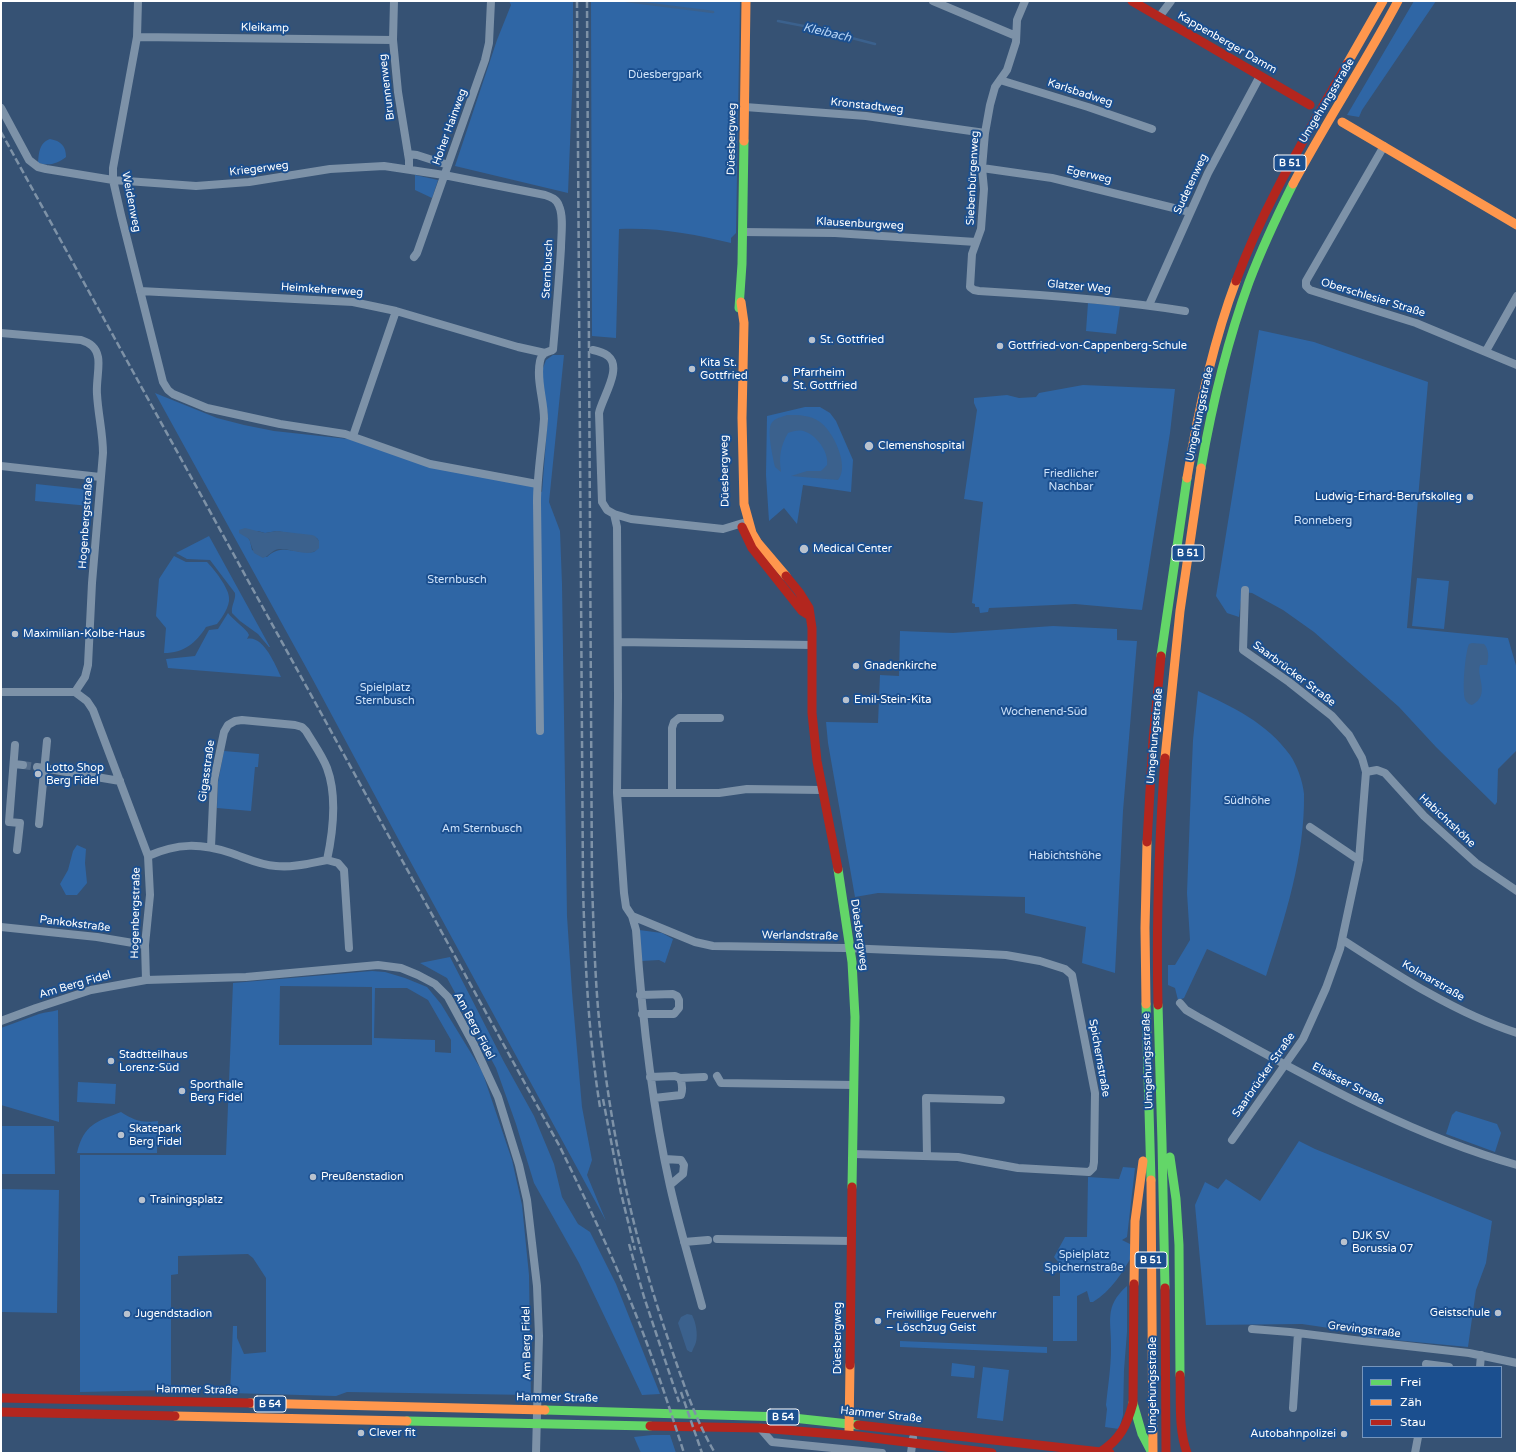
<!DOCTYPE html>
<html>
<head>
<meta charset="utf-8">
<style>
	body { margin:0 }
	#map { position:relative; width:1518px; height:1454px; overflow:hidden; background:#365274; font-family:"Varela Round",sans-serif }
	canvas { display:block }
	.frame { position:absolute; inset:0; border:2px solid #fff; pointer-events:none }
	.legend { position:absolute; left:1362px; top:1366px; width:140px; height:72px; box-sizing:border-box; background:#1b4f8f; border:1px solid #7695bc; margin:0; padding:5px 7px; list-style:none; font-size:12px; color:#fff }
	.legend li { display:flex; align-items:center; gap:8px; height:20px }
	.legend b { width:20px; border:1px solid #7695bc }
</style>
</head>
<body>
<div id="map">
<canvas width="1518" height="1454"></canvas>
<div class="frame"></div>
<ul class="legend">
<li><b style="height:5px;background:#63d668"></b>Frei</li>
<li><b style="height:5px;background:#ff974d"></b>Zäh</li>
<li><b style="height:5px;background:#b3261e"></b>Stau</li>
</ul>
</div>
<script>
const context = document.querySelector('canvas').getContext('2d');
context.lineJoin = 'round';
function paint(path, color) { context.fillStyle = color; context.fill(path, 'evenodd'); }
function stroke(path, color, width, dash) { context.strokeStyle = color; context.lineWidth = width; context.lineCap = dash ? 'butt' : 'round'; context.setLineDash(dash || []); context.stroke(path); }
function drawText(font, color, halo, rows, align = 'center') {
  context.font = font + ' "Varela Round",sans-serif'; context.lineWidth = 4; context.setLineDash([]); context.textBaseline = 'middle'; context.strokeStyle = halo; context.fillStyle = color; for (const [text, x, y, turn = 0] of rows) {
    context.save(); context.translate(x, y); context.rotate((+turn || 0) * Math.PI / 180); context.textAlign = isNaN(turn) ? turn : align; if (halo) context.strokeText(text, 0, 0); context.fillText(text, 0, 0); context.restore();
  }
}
paint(new Path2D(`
	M509,1H573V70L568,193L455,166L497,40L511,5Z
	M591,1H740L736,233L731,238V243C695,234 656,227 619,229L616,338L592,336Z
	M1414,1H1436L1362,110L1359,117L1347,115Z
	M50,139C61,141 66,146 66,157C57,164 49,166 38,163C39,153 39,143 50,139Z
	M415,175L438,180L432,198L415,190Z
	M1088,303L1120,306L1116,334L1086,331Z
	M1259,330L1314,342L1428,382L1407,628L1508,638L1517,669V750L1498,769L1497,802L1495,805L1436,747L1399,707L1314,632L1283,610L1252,593L1242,592L1239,617L1227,613L1216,596Z
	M553,355H564L549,502L560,531L562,584L567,916L572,992L582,1107L592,1160L587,1175L606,1221L409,859L313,680L155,393L217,418L244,425L274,431L348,439L534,487L542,492L548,416L543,386V368L546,360ZM258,531L265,533L277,531L317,538C321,544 318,547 314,552C296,554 281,543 267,557L252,550L250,541L248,538Z
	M1083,385L1175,389L1170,433L1142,610L1075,604L989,608L988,612L980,613L979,607H975V604L972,603L983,502L964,499L977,410L974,403V398L1007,395L1019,398L1036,397L1039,393Z
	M805,407H820L830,413L836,421L853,460L851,492L803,485L797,524L784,508L769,521L766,475L767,416Z
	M36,484L92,490L90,506L35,501Z
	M209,536L270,647H269L258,634L240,621L232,613C231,605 236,600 235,593L210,560L187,559L176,553Z
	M174,556L186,562H207C214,569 229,588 229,598C230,606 222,618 217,624L206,627C196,643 184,653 164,653L166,628L156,616L159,579Z
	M1417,578L1449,581L1444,629L1412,626Z
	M228,613C233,620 247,629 249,635L247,639C263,635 275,664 281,677L168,668L166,659L195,656L209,630L218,629Z
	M1053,626L1117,629V640L1137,641L1123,811L1115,973L1082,963L1086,927L1025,913V897L878,893L855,897L828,743L826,722L878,723L880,675L899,676L900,631L953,633Z
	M1198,691C1233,707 1267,723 1290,755C1297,765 1303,782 1304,794C1305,856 1285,918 1266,976L1207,949L1184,998L1178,1000L1175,988L1168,985V965H1175L1190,940L1187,893L1191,787L1193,740Z
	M224,751L259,754L258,767H255L251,811L217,808L218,782Z
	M77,845L86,849L85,863L87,883L77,895H66L60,884L68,870L73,851Z
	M639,930L662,933L673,939L665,963L659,960L641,961Z
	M450,957L504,1062L534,1116L554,1164L562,1197L578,1224L590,1232L616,1284L660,1394L642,1395L579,1263L534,1183L516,1124L496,1068L447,978L420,963Z
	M372,971L385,972L405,978L427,987L441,1004L482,1071L512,1160L522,1205L529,1275L531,1395L347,1392L336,1396L230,1393L233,1326H237V1338L244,1354L266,1352V1278L253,1258L248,1254L178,1256V1274L171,1275V1390L80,1392V1155H226L233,983ZM280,986L372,987V1045H279ZM375,988H407L428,1000L451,1040V1053L435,1052V1040L374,1038Z
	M58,1010L59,1122L1,1105V1028L39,1014C46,1012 51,1012 58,1010Z
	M78,1082L116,1084L115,1104L77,1102Z
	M1456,1111L1497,1124L1501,1133L1495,1152L1446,1134L1452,1115Z
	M121,1112C135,1121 142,1123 158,1121L157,1153H77C84,1124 96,1122 121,1112Z
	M1,1126H54L55,1174H1Z
	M1299,1141L1315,1149L1492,1221L1486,1263L1476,1290L1468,1347L1363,1337V1333L1302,1324L1206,1325L1195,1205L1205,1182L1218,1189L1226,1179L1260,1201Z
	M1123,1167L1135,1168L1127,1237L1122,1240L1130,1244L1133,1254C1123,1272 1111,1291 1093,1302H1090L1087,1291L1077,1296V1341H1053V1296H1060V1264L1054,1257L1065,1237H1087L1088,1177L1119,1179Z
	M1,1189L59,1190L57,1313L1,1312Z
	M1127,1286V1332L1124,1370L1123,1415L1119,1429L1105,1427L1107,1409L1106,1405C1108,1386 1111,1367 1111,1349C1112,1322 1103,1307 1127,1286Z
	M900,1341L1047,1347V1353L900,1347Z
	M952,1363L975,1366L974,1378L951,1376Z
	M983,1367L1009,1370L1003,1421L977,1418Z
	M652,1435H670L676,1453H641L634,1437Z`), '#2f66a5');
paint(new Path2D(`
	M787,415C799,415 811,415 820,422C833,431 850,466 838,480L791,476L807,471H821L827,465C829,453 818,437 806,432C800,429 794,431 788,433C780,447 779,457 781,472L775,467C773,458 767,432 771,424C774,418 782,417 787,415Z
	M245,528L265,533L277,531L312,535L315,536L319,541V548C310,559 291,548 279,549C272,550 269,556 263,558L254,553L249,539L239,533V530Z
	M1472,643L1484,644C1489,649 1489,658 1487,665H1480C1476,677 1491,695 1472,705L1469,704C1467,702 1466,702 1465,699C1462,690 1465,653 1469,644Z
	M687,1314L692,1315C696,1322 698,1335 696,1342C695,1346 693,1348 692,1352H690L687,1350L678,1323L681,1317Z`), '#3b618d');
stroke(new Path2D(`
	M626,1L713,12
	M778,21L809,27L875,44`), '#3b618d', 2.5);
stroke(new Path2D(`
	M23,765L37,767`), '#546c89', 8, [8, 4]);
stroke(new Path2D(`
	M138,1L137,37L113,168V180L121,215L163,382L168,390L173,394L207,408L280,424L345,434L430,464L537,484
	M394,1L393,40L398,92L409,160V169
	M933,1L1016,36
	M1025,1L1017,20L1016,42L1007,70L995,87L990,105L985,133L982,168L984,189L981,229L972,254L970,287L974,290L979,291C1048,295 1117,300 1185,311
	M1159,17L1171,1
	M137,37L393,40
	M1000,80L1088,107L1152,129
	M745,107L866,116L985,133
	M1,108L29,160L38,167L46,169L113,180L196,186L249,182L330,169L384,166L444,175L545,195C551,197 557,199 559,206C564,216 561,237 561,248C559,282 556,316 553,350C546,352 542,353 540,361C536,380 544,400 544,419C542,447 537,474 537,502L540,731
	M1384,146L1306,281V286L1310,290L1416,323L1517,365
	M408,154L417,155L448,165
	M982,168L1052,178L1190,212
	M742,232L835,233L976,242
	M414,257L417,253L485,60L489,43L491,1
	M140,291L353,302L396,311L518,347L545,353
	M1149,305L1208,173L1260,76
	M1,333L81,340C90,343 96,347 98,357C100,366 96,383 97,394C98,414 103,433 103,453L92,583L88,665L85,677L75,692
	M593,350C598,351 604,353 608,356C623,368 602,398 599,413L602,502L607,510L614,514L631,519L723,529L746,522
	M1486,351L1517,296
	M353,436L396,311
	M1,466L100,477
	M614,514L617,527L618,697L617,793L624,893L626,907L632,916L636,930C642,1016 651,1101 670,1186C679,1226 691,1266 702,1306
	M618,642L812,645
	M1,692H75
	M75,692L87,701L93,710L148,856L150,895L145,945L146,980
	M15,745L9,822L20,823L17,850
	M14,764L23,765
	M37,767L120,781
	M1366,772L1377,770L1385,773L1424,816L1476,863L1517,891
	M617,793H719L747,789L822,790
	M672,793V728L674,722L679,718H720
	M39,824L47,741
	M1310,827L1359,860
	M211,847L214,780L224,732L228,725L235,721L242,720L295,725L302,727L306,731C313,743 322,755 327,768C337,795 333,832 327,860L338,863L344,870L349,948
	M148,856C178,843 200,843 231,853C246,858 260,865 276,866C293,868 311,863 327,860
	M632,916L695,942L713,946L844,948L968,953L1006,955L1040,961L1065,969L1072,975L1095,1093L1094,1162L1093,1168L1089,1172L1018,1168L958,1157L853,1154
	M1,927L97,937L145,945
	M1343,940C1397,975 1455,1013 1517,1033
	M640,995L673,994L677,996L679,1000V1008L674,1014H642
	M1180,1003L1186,1010L1198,1017C1301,1073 1403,1133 1517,1165
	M1,1021L36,1008L91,990L146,980L246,977L378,965L401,968L418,975L435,984L448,997L474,1045L498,1097L519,1165L527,1200L537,1286L539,1336L536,1453
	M717,1076L721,1083L854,1085
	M650,1077L675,1076L680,1078C682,1083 683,1089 681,1095L654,1098
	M680,1078L704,1077
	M1232,1140L1303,1039L1326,988L1340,949L1359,860L1366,772L1362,758L1349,735L1332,716L1289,682L1243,650L1245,590
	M927,1156L926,1098L1001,1100
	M665,1159L681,1160L684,1165L683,1174L670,1185
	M717,1239L851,1241
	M684,1242L708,1240
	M1252,1329L1290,1332L1354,1340L1469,1353L1517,1363
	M1426,1364L1449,1367
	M1480,1367L1481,1355
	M1293,1408L1298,1333
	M760,1428L772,1442L882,1453
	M911,1453L913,1438
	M1415,1453L1418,1437`), '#7d92a8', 8);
stroke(new Path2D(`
	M739,308L742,264L744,141
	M1201,468C1212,405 1227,342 1249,282C1262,248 1277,216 1293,184
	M1161,656L1187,478
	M838,869L852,962L855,1017L852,1187
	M1146,1004L1151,1180
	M1158,1005L1162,1143L1165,1288
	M1170,1157L1176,1199L1179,1245L1180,1375
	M1133,1403L1142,1434L1152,1453
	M545,1410L784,1417L858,1425
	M407,1421L650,1426`), '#63d668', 9);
stroke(new Path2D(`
	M1347,64L1383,1
	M1342,122L1517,225
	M744,141L746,1
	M1293,184C1326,122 1365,63 1398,1
	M741,302L744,323L742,418L744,504L752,533L758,543L786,576
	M1187,478C1198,411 1212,345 1236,281
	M1165,758L1180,611L1201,468
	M1146,1004L1145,928L1147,842
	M1151,1180L1153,1453
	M1134,1284L1135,1221L1143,1161
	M250,1403L545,1410
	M175,1416L407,1421
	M849,1433L850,1365`), '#ff974d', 9);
stroke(new Path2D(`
	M1132,1L1310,105
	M1236,281C1264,204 1307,135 1347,64
	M742,527L752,548L802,611L810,616
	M786,576L799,592L809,608L812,628V713L817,761L838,869
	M1147,842L1153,740L1161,656
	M1158,1005C1156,923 1159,840 1165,758
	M1165,1288L1166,1453
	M850,1365L852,1187
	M1180,1375C1181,1401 1178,1428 1187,1453
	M1,1398L250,1403
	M1,1412L175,1416
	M858,1425L1110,1453
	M650,1426L760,1428L858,1436L992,1453
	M1100,1452C1120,1440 1127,1425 1133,1403L1134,1284`), '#b3261e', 9);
stroke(new Path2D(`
	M577,1L583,886C585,960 588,1033 600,1107
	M587,1L592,884C594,936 595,987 601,1038C612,1138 634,1238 666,1333C680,1373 693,1416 715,1453
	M1,132L560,1147C583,1194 605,1240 625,1288C648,1342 666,1397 684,1453
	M603,1099L621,1193L635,1250
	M629,1244L644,1297L679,1402
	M681,1392L702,1453`), '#7e92a7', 2.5, [7, 3]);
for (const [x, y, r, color] of [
	[812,340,4,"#b9c2ce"],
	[1000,346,4,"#b9c2ce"],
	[692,369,4,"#b9c2ce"],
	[785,379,4,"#b9c2ce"],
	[869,446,5,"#b9c2ce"],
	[1470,497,4,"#b9c2ce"],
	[804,549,5,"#b9c2ce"],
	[15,634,4,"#b9c2ce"],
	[856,666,4,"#b9c2ce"],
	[846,700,4,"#b9c2ce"],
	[38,774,4,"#b9c2ce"],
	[111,1061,4,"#b9c2ce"],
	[182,1091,4,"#b9c2ce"],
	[121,1135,4,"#b9c2ce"],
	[313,1177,4,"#b9c2ce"],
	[142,1200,4,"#b9c2ce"],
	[1344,1242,4,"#b9c2ce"],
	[1498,1313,4,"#b9c2ce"],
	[127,1314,4,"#b9c2ce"],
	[878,1321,4,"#b9c2ce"],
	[361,1433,4,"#b9c2ce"],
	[1344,1434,4,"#b9c2ce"]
]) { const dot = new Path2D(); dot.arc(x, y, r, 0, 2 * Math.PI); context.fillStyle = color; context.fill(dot); stroke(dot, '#1b4f8f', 1.5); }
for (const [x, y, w] of [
	[1290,163,32],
	[1188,553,32],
	[1151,1260,32],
	[270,1404,32],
	[783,1417,32]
]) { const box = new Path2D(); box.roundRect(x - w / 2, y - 8, w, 16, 3); context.fillStyle = '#1b4f8f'; context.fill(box); stroke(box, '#fff', 1); }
drawText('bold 10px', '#fff', null, [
	["B 51",1290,163],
	["B 51",1188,553],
	["B 51",1151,1260],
	["B 54",270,1404],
	["B 54",783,1417]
]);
drawText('11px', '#fff', '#1b4f8f', [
	["Kleikamp",265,28,1],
	["Kappenberger Damm",1227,43,30],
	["Brunnenweg",387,87,-97],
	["Karlsbadweg",1080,93,18],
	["Umgehungsstraße",1327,101,-59],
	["Kronstadtweg",867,106,6],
	["Hoher Hainweg",450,127,-70],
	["Düesbergweg",732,139,-89],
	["Kriegerweg",259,169,-7],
	["Egerweg",1089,175,13],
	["Siebenbürgenweg",973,178,-87],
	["Sudetenweg",1191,184,-65],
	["Weidenweg",131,202,79],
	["Klausenburgweg",860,224,3],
	["Sternbusch",548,269,-87],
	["Glatzer Weg",1079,287,5],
	["Heimkehrerweg",322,290,4],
	["Oberschlesier Straße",1373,298,17],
	["Umgehungsstraße",1200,414,-78],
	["Düesbergweg",725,471,-91],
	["Hogenbergstraße",86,523,-86],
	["Saarbrücker Straße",1294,674,37],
	["Umgehungsstraße",1155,736,-85],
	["Gigasstraße",207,771,-82],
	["Habichtshöhe",1447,821,43],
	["Hogenbergstraße",136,913,-89],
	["Pankokstraße",75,924,7],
	["Düesbergweg",859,935,82],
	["Werlandstraße",800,936,1],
	["Kolmarstraße",1433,981,30],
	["Am Berg Fidel",75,985,-16],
	["Am Berg Fidel",474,1026,62],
	["Spichernstraße",1099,1058,80],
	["Umgehungsstraße",1148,1061,-92],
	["Saarbrücker Straße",1264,1075,-55],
	["Elsässer Straße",1348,1084,27],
	["Grevingstraße",1364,1330,7],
	["Düesbergweg",838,1338,-90],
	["Am Berg Fidel",527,1343,-91],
	["Umgehungsstraße",1153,1385,-90],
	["Hammer Straße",197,1390,1],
	["Hammer Straße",557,1398,1],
	["Hammer Straße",881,1415,6]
]);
drawText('11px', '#cfe3fa', '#1b4f8f', [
	["Düesbergpark",665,75],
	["Friedlicher",1071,474],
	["Nachbar",1071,487],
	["Ronneberg",1323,521],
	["Sternbusch",457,580],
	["Spielplatz",385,688],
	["Sternbusch",385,701],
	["Wochenend-Süd",1044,712],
	["Südhöhe",1247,801],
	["Am Sternbusch",482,829],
	["Habichtshöhe",1065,856],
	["Spielplatz",1084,1255],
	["Spichernstraße",1084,1268]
]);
drawText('11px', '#fff', '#1b4f8f', [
	["St. Gottfried",820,340],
	["Gottfried-von-Cappenberg-Schule",1008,346],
	["Kita St.",700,363],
	["Gottfried",700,376],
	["Pfarrheim",793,373],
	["St. Gottfried",793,386],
	["Clemenshospital",878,446],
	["Ludwig-Erhard-Berufskolleg",1462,497,"right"],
	["Medical Center",813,549],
	["Maximilian-Kolbe-Haus",23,634],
	["Gnadenkirche",864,666],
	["Emil-Stein-Kita",854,700],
	["Lotto Shop",46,768],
	["Berg Fidel",46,781],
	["Stadtteilhaus",119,1055],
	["Lorenz-Süd",119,1068],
	["Sporthalle",190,1085],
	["Berg Fidel",190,1098],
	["Skatepark",129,1129],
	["Berg Fidel",129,1142],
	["Preußenstadion",321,1177],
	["Trainingsplatz",150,1200],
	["DJK SV",1352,1236],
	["Borussia 07",1352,1249],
	["Geistschule",1490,1313,"right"],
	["Jugendstadion",135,1314],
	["Freiwillige Feuerwehr",886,1315],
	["– Löschzug Geist",886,1328],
	["Clever fit",369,1433],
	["Autobahnpolizei",1336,1434,"right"]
], 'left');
drawText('italic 12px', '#b5d3f5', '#1b4f8f', [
	["Kleibach",827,33,13]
]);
</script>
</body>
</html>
